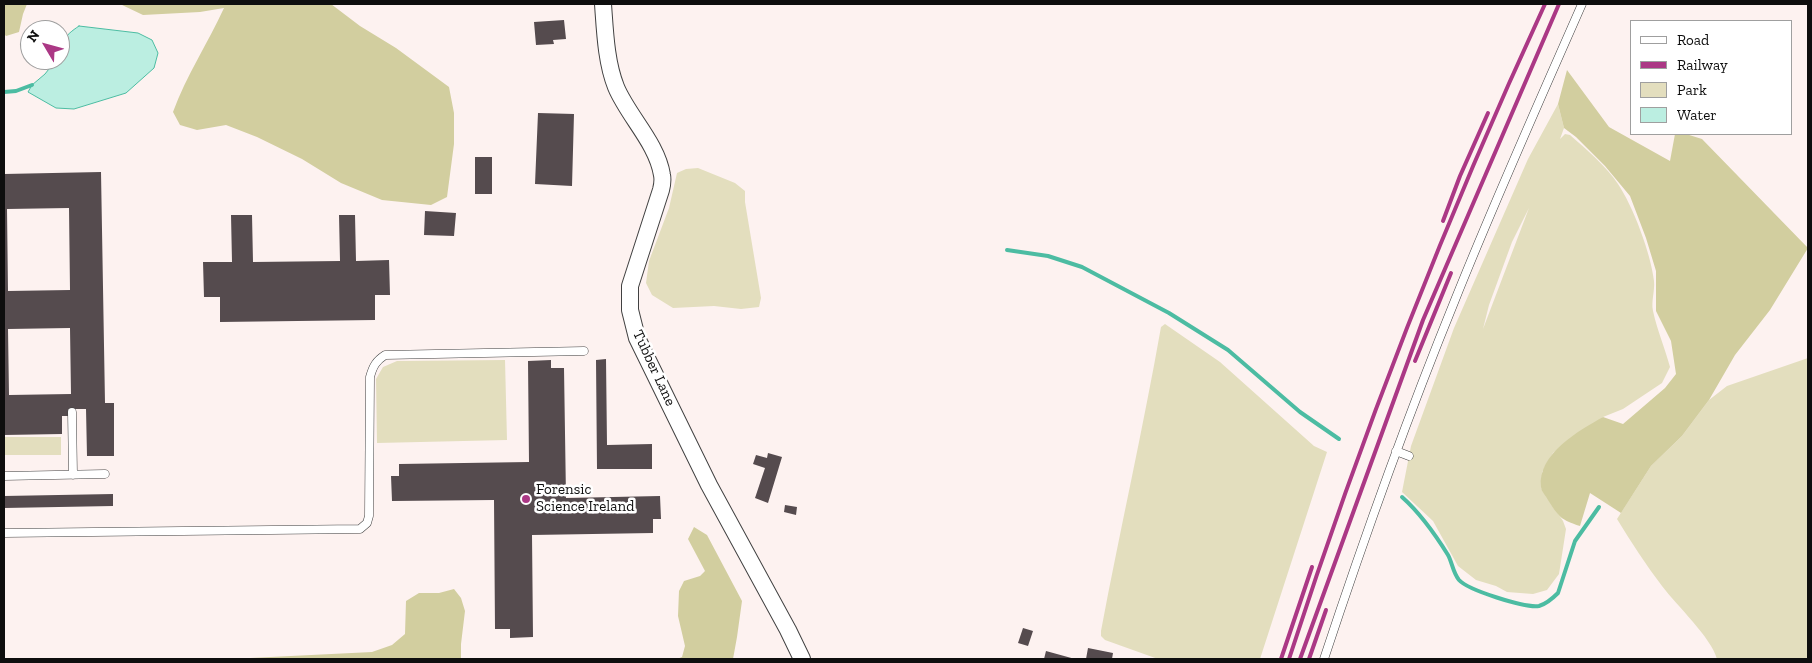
<!DOCTYPE html>
<html>
<head>
<meta charset="utf-8">
<style>
	body { margin:0 }
	#map { position:relative; width:1812px; height:663px; overflow:hidden; background:#fdf2f0; font-family:"Zilla Slab",serif }
	canvas { display:block }
	.frame { position:absolute; inset:0; border:5px solid #0e0e0e; pointer-events:none }
	.legend { position:absolute; left:1630px; top:20px; width:162px; height:115px; box-sizing:border-box; background:#fff; border:1px solid #9f9f9f; margin:0; padding:6px 9px; list-style:none; font-size:15px; color:#0e0e0e }
	.legend li { display:flex; align-items:center; gap:10px; height:25px }
	.legend b { width:25px; border:1px solid #9f9f9f }
	.north { position:absolute; left:20px; top:20px; width:50px; height:50px; box-sizing:border-box; background:#fff; border:1px solid #9f9f9f; border-radius:50%; rotate:307deg; font-size:14px; font-weight:700; line-height:20px; text-align:center; color:#0e0e0e }
	.north::after { content:''; display:block; margin:auto; width:18px; height:22px; background:#ab3885; clip-path:polygon(50% 0,100% 100%,50% 72%,0 100%) }
</style>
</head>
<body>
<div id="map">
<canvas width="1812" height="663"></canvas>
<div class="frame"></div>
<ul class="legend">
<li><b style="height:6px;background:#fff"></b>Road</li>
<li><b style="height:6px;background:#ab3885"></b>Railway</li>
<li><b style="height:14px;background:#e3debe"></b>Park</li>
<li><b style="height:14px;background:#bbeee1"></b>Water</li>
</ul>
<div class="north">N</div>
</div>
<script>
const context = document.querySelector('canvas').getContext('2d');
context.lineJoin = 'round';
function paint(path, color) { context.fillStyle = color; context.fill(path, 'evenodd'); }
function stroke(path, color, width, dash) { context.strokeStyle = color; context.lineWidth = width; context.lineCap = dash ? 'butt' : 'round'; context.setLineDash(dash || []); context.stroke(path); }
function drawText(font, color, halo, rows, align = 'center') {
  context.font = font + ' "Zilla Slab",serif'; context.lineWidth = 5; context.setLineDash([]); context.textBaseline = 'middle'; context.strokeStyle = halo; context.fillStyle = color; for (const [text, x, y, turn = 0] of rows) {
    context.save(); context.translate(x, y); context.rotate((+turn || 0) * Math.PI / 180); context.textAlign = isNaN(turn) ? turn : align; if (halo) context.strokeText(text, 0, 0); context.fillText(text, 0, 0); context.restore();
  }
}
paint(new Path2D(`
	M1558,104L1564,128L1560,139L1565,134L1570,135C1585,148 1607,167 1618,184C1633,206 1651,254 1654,281C1655,291 1651,301 1653,311C1657,330 1665,348 1670,367L1662,383L1623,409L1603,417L1553,453L1542,472L1541,488L1563,521L1566,529L1559,574L1547,590L1533,594L1507,592L1496,586L1476,580L1458,566L1433,521L1402,492L1411,446L1454,328L1528,159ZM1529,208L1483,329L1489,305L1512,242Z
	M698,168L735,183L745,191V202L761,298L759,307L741,309L714,306L673,308L652,295L646,283L649,261L669,208L677,173L686,169Z
	M1165,324L1220,362L1314,446L1327,452L1260,659H1158L1105,640L1101,636V631C1120,530 1143,429 1161,327Z
	M1808,358V659H1717C1711,637 1677,606 1662,586C1646,565 1631,542 1617,519L1651,466L1682,436L1709,400L1727,386Z
	M505,360L507,440L377,443L376,379L383,367L397,361Z
	M4,437H61V455H4Z`), '#e3debe');
paint(new Path2D(`
	M4,4H27L23,14L19,32L6,36L4,34Z
	M120,4H331L360,26L396,48L449,87L454,113V144L447,197L431,205L382,200L341,183L302,159L257,137L226,125L197,130L180,125L173,112C186,76 208,43 224,8L200,12L143,15Z
	M1567,70L1609,127L1670,161L1675,134H1686L1702,139L1808,248L1770,310L1735,355L1709,400L1682,436L1651,466L1621,513L1590,493L1580,526C1561,520 1559,517 1548,500C1546,496 1541,491 1541,487C1537,454 1580,430 1603,417L1623,424L1665,388L1676,374L1671,341L1656,311V271L1646,238L1630,196L1605,166L1576,137L1564,128L1558,104Z
	M694,527L707,535L742,601L737,637L733,659H677L682,657L685,646L678,616L679,591L684,581L700,576L705,571L688,539Z
	M454,589L461,598L465,611L461,644V659H230L372,652L392,645L405,634L406,601L419,593H439Z`), '#d2ce9f');
const water = new Path2D(`
	M79,26L138,33L152,40L158,53L154,68L126,93L74,109L56,108L28,92L32,85L45,74L56,60H60C60,42 64,36 79,26Z`);
paint(water, '#bbeee1');
stroke(water, '#4cbca2', 1);
stroke(new Path2D(`
	M4,92L16,91L32,85
	M1007,250L1048,256L1082,267L1169,313L1228,350L1300,412L1339,439
	M1402,497C1420,513 1435,534 1448,555C1452,562 1453,573 1459,580C1468,590 1524,608 1539,606C1546,604 1553,598 1558,593L1575,541L1599,507`), '#4cbca2', 4);
paint(new Path2D(`
	M564,20L566,39L553,40L554,44L536,45L534,22Z
	M538,113L574,114L572,186L535,184Z
	M475,157H492V194H475Z
	M101,172L105,403H114V456H87L86,409H68L69,416H62V434L4,435V174ZM69,208L70,290L8,291L7,209ZM70,328L71,394L9,395L8,329Z
	M425,211L456,213L454,236L424,235Z
	M231,215H252L253,262L340,261L339,215H355L356,261L389,260L390,295H375V320L220,322V297H204L203,262H232Z
	M606,359L607,445L652,444V469H597L596,360Z
	M551,360V368H564L566,498L660,496L661,519H653V533L532,535L533,637L510,638V629H495L494,500L392,501L391,476H399V464L529,462L528,361Z
	M768,453L782,457L768,503L755,498L765,468L753,464L756,455L767,458Z
	M113,494V506L4,508V496Z
	M785,505L797,507L796,515L784,512Z
	M1023,628L1033,631L1028,646L1018,643Z
	M1088,648L1113,653L1112,659H1086Z
	M1046,651L1075,659H1044Z`), '#554b4e');
const service = new Path2D(`
	M72,412L73,475
	M1396,451L1409,456
	M4,476L105,474
	M4,533L360,529L367,523L369,516L370,377C373,366 376,361 385,355L584,351
	M1324,659C1364,538 1407,418 1455,300C1495,200 1539,102 1582,4`);
const minor = new Path2D(`
	M603,4C605,31 606,62 616,87C628,116 657,143 662,175C663,180 662,186 661,190L630,286V310L637,338L709,485L788,630L802,659`);
stroke(service, '#414141', 9);
stroke(minor, '#414141', 18);
stroke(service, '#fff', 8);
stroke(minor, '#fff', 16);
stroke(new Path2D(`
	M1443,221L1460,176L1488,113
	M1415,361L1451,273
	M1281,659L1312,567
	M1289,659C1361,436 1447,216 1545,4
	M1300,659L1423,320L1559,4
	M1309,659L1326,610`), '#ab3885', 4);
for (const [x, y, r, color] of [
	[526,499,5,"#ab3885"]
]) { const dot = new Path2D(); dot.arc(x, y, r, 0, 2 * Math.PI); context.fillStyle = color; context.fill(dot); stroke(dot, '#fff', 2); }
drawText('15px', '#0e0e0e', '#fff', [
	["Tubber Lane",654,368,65]
]);
drawText('15px', '#0e0e0e', '#fff', [
	["Forensic",536,490],
	["Science Ireland",536,507]
], 'left');
</script>
</body>
</html>
